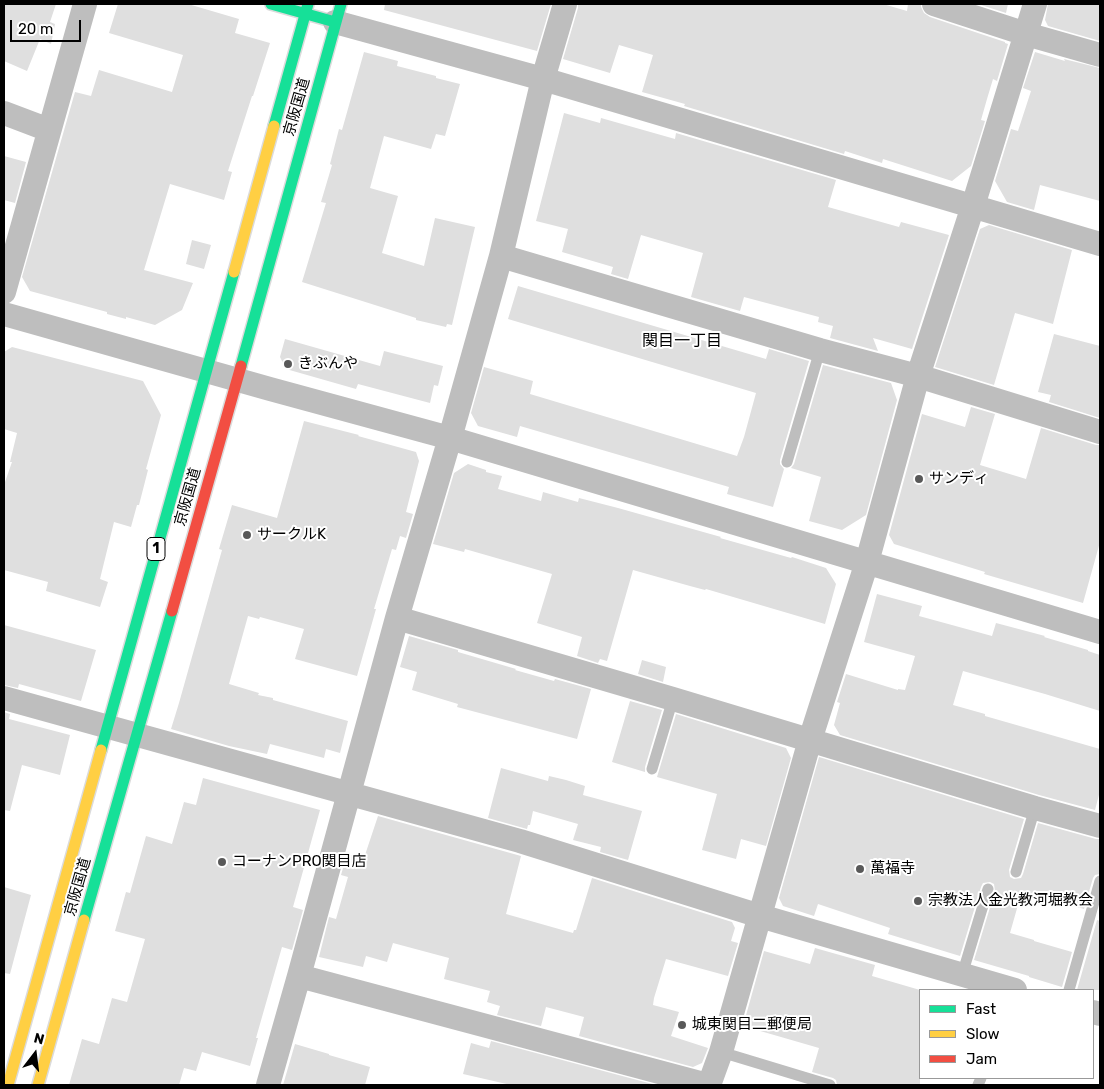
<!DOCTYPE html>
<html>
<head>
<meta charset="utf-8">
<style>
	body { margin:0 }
	#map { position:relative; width:1104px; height:1089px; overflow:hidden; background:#fff; font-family:Rubik,sans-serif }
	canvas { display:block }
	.frame { position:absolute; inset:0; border:5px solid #000; pointer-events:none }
	.legend { position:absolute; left:919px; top:989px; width:175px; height:90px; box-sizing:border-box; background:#fff; border:1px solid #999; margin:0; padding:6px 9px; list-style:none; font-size:15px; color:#000 }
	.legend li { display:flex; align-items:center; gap:10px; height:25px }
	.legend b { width:25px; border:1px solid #999 }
	.north { position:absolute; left:10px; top:1029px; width:50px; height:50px; -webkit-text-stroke:4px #fff; paint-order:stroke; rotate:15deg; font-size:14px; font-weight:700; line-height:20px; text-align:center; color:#000 }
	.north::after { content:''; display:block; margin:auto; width:18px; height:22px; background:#000; clip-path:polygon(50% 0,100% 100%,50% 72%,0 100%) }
	.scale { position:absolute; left:10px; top:20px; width:71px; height:22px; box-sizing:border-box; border:2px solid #000; border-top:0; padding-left:6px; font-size:15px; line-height:18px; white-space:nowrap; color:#000; -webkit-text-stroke:4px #fff; paint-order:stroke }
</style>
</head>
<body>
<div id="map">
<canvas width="1104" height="1089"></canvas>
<div class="frame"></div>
<ul class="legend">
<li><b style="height:6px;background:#16e098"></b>Fast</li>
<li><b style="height:6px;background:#ffcf43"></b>Slow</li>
<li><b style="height:6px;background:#f24e42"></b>Jam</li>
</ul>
<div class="north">N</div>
<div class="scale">20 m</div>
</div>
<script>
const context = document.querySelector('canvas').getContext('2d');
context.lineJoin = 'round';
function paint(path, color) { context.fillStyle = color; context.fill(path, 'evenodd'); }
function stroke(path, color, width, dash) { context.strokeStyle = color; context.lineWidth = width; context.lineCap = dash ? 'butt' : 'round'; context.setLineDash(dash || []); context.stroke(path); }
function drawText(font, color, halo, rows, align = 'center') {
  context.font = font + ' Rubik,"Noto Sans JP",sans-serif'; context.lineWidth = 4; context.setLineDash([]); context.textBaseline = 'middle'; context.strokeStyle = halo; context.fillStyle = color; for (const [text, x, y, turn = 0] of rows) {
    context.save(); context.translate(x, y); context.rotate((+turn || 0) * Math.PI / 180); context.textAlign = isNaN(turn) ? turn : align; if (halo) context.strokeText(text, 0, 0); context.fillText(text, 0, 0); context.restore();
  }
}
paint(new Path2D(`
	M4,4H56L50,22L55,24L51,44L40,39L27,71L4,61Z
	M118,4H188L239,19L235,33L270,43L253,96H252L228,171L232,172L224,200L170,184L144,270L193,283L182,310L155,325L126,317V319L107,314V312L30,291L22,277L75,92L91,96L99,70L172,92L183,55L109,33Z
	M385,4H551L537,51L384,10Z
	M578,4H883L907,11L908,4H921V7L924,13L930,17L1005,42V43L1008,44L997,81L993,79L987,99L981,120L985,121L971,166L952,181L883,159L882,163L845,151L844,154L684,106L685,104L642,92L653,55L619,45L610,73L563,59L578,8Z
	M978,4H1008L1006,13Z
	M1048,4H1100V41L1048,26L1045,20Z
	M364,52L398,61L397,66L436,76V78L460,84L445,136L436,134L431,149L384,136L370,188L398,196L382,253L424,266L435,218L475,227L452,325L447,324L446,327L416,320V318L302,282L326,203L321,202L332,165L330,164L339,129L342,130Z
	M1035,52L1065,61L1064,59L1100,68V201L1040,185L1034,210L1007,202L995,181L1011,129L1018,131L1031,91L1023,88Z
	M564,113L600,123L601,118L675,139L676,133L836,180L828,207L899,227L901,222L949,235L912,349L873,338L878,351L830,338L833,326L818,322L819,317L744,297L740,311L691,297L703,253L641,235L628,279L611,274L613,267L562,252L568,229L536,221Z
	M4,156L26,162L15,203L4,200Z
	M989,225L1072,250L1053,324L1015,313L994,385L935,367L980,229Z
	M192,240L211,245L204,269L186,264Z
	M518,286L766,359L769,349L809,361L780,460V464L784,469L773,507L727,494L729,487L520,426L517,437L478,426L471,413L484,367L533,381L530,394L737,456L744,437L756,393L508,319Z
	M1054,334L1100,346V418L1049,402L1051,395L1038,392Z
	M285,339L380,366L384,351L443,366L438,386L434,385L430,403L358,384L356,389L286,369L280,357Z
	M12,347L143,381L161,415L146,469L148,470L139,505H137L131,527L114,522L100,579L108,582L100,607L46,591L48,582L4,570V485L12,462H10L17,433L4,429V352Z
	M823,365L891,383L897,400L866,515L842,530L809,521L821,477L791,468L794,464Z
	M971,407L995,414L980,465L1026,479L1041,428L1096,445H1100V542L1083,603L984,574L985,572L894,544L889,535L922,414L965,427Z
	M304,421L359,435L358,436L416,452L419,461L406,512L413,514L406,538L400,536L396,550L392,549L374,609H376L357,676L295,659L304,629L260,617L259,619L248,616L229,684L259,693L258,695L273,698V700L348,721L340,753L326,749L324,758L270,744L267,754L229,746L171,729L179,703L222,550L219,549L232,505L277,518Z
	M468,464L486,470V472L502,476L498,489L541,501L543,492L578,502L579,498L618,508L721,537L720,538L791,558L792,557L826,568L836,584L825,624L706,589L705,590L690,586L633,570L607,661L600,659L598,663L577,656L582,637L537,623L552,574L465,549L464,552L433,544L454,473Z
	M877,594L922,606L919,616L992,636L996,623L1045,636L1044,637L1088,650V651L1100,655V711L1045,694L963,671L953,705L985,714V716L1100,749V791L1095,810L1039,795L840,735L834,725L840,703L837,702L846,674L898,690V689L905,690L915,656L864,642Z
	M4,625L96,650L81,701L19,684L18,688L4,685Z
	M409,636L458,650V652L516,669L515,670L554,681L555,679L591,689L577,739L457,707L458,704L412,690L417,672L400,667Z
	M642,660L666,667L663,682L638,674Z
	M630,701L662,710L645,767V772L612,762Z
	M4,712L10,714L9,719L70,735L60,775L22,765L10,811L4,810Z
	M676,714L786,748L791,758L766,846L741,839L736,859L702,850L717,794L657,777Z
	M819,757L1024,819L1009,870L1010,877L1014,879L1021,878L1023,874L1038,823L1096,839H1100V874L1095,875L1093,878L1084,909L1022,891L1010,933L1034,940V941L1072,952L1062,987L1029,977V976L974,960L995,891L994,884L990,882L983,883L981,887L960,956L888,934L890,928L818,904L814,916L783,906L779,898Z
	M501,768L548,781L549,776L566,780L585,786L583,795L642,811L628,860L600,852L601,847L573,840L578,824L533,811L530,825H528L527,829L488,818Z
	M203,778L320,810L293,907L303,910L292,950L282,947L256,1038H258L250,1066L202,1052L196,1071L184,1068L179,1085H69L82,1039L99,1044L112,998L127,1002L145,939L115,931L126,892L130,893L146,836L172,844L184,802L196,805Z
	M378,816L521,856L506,914L573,933L574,930H576L592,878L732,922L735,928L731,941L738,943L728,976L666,959L654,998L653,1005L679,1012L671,1036L708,1048L702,1063L693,1067L579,1036L584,1017L546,1007L541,1026L497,1015L500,1006L487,1002L490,991L444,979L449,958L393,943L387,962L366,956L363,967L319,957L329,917L336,919L348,877L341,875L347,854L364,858Z
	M4,887L31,895L10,974L4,973Z
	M1097,920L1100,921V990H1077Z
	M815,948L875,965L872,976L920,990V1085H837L836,1080L833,1078L812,1072L819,1048L743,1026L764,951L810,964Z
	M491,1041L656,1085H511L463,1074L471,1043L489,1048Z
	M295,1044L329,1054V1055L370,1067L365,1085H283Z`), '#dfdfdf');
const fast = new Path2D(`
	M271,4L335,22
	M274,126L308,4
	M241,366L341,4
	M101,750L234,272
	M84,920L172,611`);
const slow = new Path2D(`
	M234,272L274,126
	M8,1085L101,750
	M38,1085L84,920`);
const jam = new Path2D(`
	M172,611L241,366`);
stroke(fast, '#dbdbdb', 14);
stroke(slow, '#dbdbdb', 14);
stroke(jam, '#dbdbdb', 14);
stroke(new Path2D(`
	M787,462L820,350
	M652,769L673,699
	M1016,872L1035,808
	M962,975L988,889
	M1069,990L1100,881
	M721,1052L830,1085
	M978,1085L981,1078`), '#bebebe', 11);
stroke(new Path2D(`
	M934,4L1026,34L1100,55
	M335,22L543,79L1100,244
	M4,113L49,130
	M501,256L820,350L918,376L1100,432
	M4,292L85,4
	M4,314L270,389L450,438L1100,632
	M397,618L673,699L1035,808L1100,826
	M4,698L520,841L760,916L1015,990
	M299,976L708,1085
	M1093,1012L1100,1014
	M268,1085L299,976L397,618L450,438L501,256L543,79L565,4
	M709,1085L721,1052L810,740L867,562L918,376L973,206L1035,4`), '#bebebe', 24);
stroke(fast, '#16e098', 11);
stroke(slow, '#ffcf43', 11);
stroke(jam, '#f24e42', 11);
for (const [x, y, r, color] of [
	[288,364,5,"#595959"],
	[919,479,5,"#595959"],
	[247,535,5,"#595959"],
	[222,862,5,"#595959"],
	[860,869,5,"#595959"],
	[918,901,5,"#595959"],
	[682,1025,5,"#595959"]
]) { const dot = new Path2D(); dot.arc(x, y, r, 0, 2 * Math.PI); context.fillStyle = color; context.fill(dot); stroke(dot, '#fff', 2); }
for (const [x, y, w] of [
	[156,549,18]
]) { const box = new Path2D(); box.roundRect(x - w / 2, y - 11.5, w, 23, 4); context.fillStyle = '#fff'; context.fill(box); stroke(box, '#000', 1); }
drawText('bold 14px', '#000', null, [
	["1",156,549]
]);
drawText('15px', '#000', '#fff', [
	["京阪国道",297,107,-74],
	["京阪国道",188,497,-74],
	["京阪国道",78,887,-74]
]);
drawText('15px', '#000', '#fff', [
	["きぶんや",298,364],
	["サンディ",929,479],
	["サークルK",257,535],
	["コーナンPRO関目店",232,862],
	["萬福寺",870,869],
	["宗教法人金光教河堀教会",928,901],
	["城東関目二郵便局",692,1025]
], 'left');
drawText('16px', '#000', '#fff', [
	["関目一丁目",682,341]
]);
</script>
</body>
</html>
